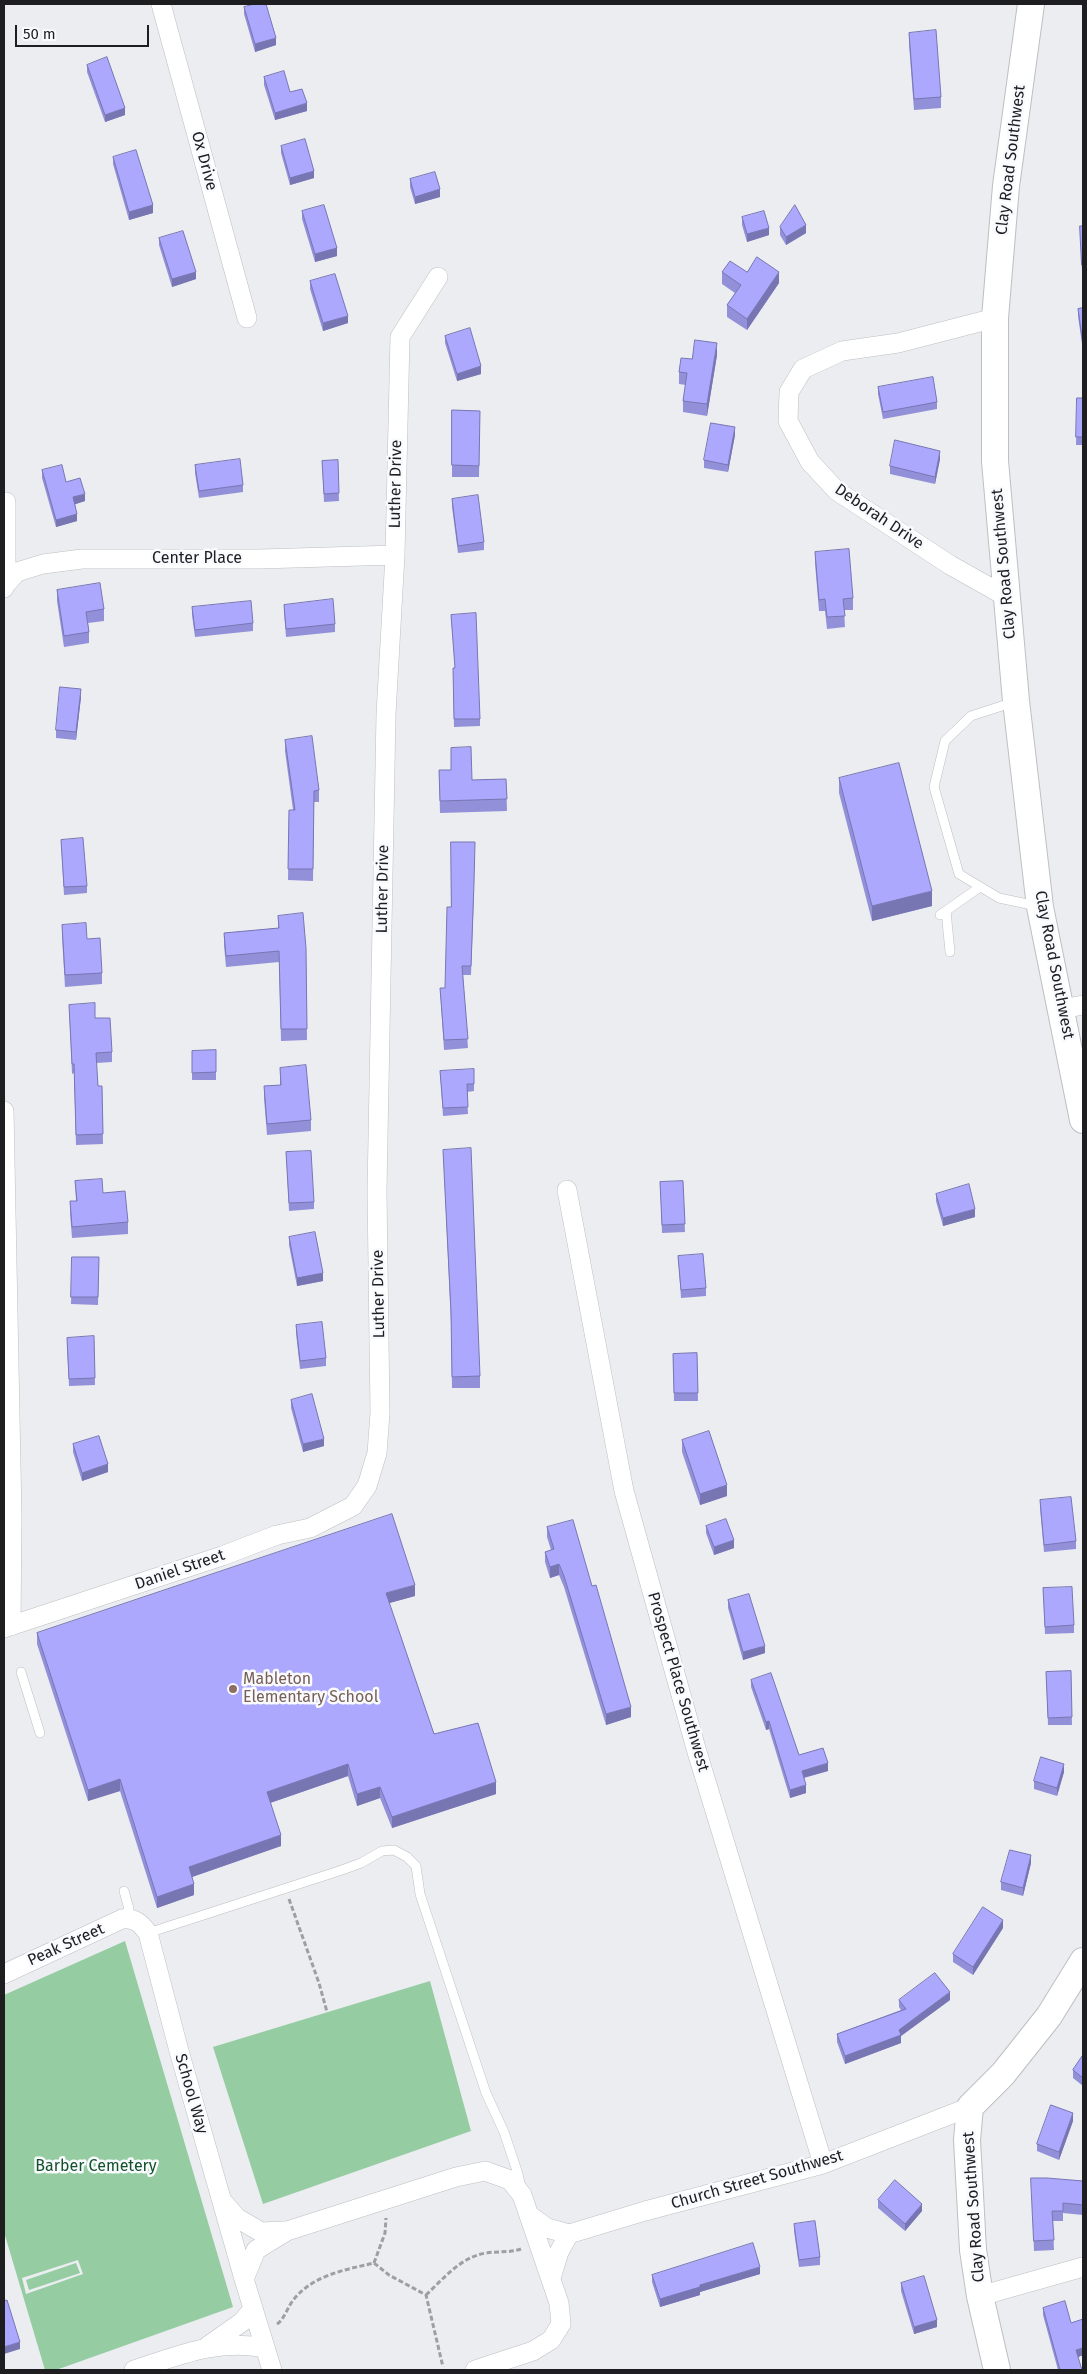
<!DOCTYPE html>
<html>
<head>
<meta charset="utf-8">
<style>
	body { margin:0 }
	#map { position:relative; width:1087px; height:2374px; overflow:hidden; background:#ebedf1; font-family:"Fira Sans",sans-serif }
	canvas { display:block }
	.frame { position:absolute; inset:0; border:5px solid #1e1e20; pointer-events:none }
	.scale { position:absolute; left:15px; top:25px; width:134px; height:22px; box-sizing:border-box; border:2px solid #1e1e20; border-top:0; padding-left:6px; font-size:15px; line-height:18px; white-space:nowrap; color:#1e1e20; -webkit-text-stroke:4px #f8fafe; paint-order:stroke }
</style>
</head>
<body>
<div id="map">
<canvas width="1087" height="2374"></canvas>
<div class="frame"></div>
<div class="scale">50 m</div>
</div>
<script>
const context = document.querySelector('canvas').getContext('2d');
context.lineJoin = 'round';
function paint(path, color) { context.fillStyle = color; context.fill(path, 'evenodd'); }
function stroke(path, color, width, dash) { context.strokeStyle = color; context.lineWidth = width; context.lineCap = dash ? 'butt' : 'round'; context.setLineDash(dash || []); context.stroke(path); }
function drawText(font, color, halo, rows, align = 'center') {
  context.font = font + ' "Fira Sans",sans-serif'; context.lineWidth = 5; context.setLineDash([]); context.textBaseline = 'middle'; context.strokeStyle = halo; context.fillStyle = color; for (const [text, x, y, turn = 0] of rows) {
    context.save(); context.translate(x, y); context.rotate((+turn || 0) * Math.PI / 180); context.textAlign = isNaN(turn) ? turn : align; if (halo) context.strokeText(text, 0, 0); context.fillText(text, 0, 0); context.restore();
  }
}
paint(new Path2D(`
	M125,1941L233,2307L56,2370H45L4,2232V1995ZM78,2260L83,2274L26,2294L22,2278Z
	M430,1981L471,2131L263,2204L213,2047Z
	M76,2263L80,2273L29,2290L26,2280Z`), '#95cca1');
const lane = new Path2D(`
	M1014,702L971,716L945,741L934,787L959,874L999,898L1037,906
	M946,911L950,952
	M940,915L980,887
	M21,1672L40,1733
	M122,1919L129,1909L124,1891
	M148,1933L342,1870L361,1863L382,1851L394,1850L407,1857L416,1866L420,1894L486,2093L504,2132L518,2174L521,2188`);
const street = new Path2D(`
	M161,4L247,318
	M995,318L898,343L842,351L803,369L789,392L788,421L810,462L837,491L950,565L1007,597
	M6,584L17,572L43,564L82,559H260L395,555
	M4,588L6,584V502
	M1062,1009L1083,1005
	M4,1111L12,1516L11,1626
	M567,1190L624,1491L697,1752L823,2164
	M4,1628L222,1556L277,1535L310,1528L353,1506L367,1486L377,1453L380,1413L377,1191L386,714L395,555L400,337L438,277
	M4,1974L122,1919C135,1917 141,1924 148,1933L179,2051L244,2279
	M224,2203L237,2218L261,2232L286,2231
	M529,2215L547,2228L569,2234L645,2211L823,2164L970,2107
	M551,2278L559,2252L569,2234
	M980,2296L1083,2267
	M208,2346L242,2322L253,2309
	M134,2370C177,2356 219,2338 265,2348
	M272,2370L244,2279L256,2250L287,2231L456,2177L485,2171L510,2180L522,2195L559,2303L561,2324L551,2340L533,2351L475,2370`);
const secondary = new Path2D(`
	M1031,4L1006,186L995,318V461L1016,701L1040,907L1083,1120
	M997,2370L980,2296L973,2250L967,2140L970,2107L1003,2074L1049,2016L1083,1961`);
stroke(lane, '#bdbfc2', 10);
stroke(street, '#bdbfc2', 20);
stroke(secondary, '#bdbfc2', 28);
stroke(new Path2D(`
	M289,1899L319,1983L327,2012
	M374,2263L385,2233L386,2218
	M426,2295C444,2278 461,2257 486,2253C499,2251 509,2253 521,2249
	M277,2324C284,2320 288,2306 294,2299C314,2275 344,2270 374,2263L389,2275L426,2295L443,2367`), '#9e9fa3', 3, [5, 2.5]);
stroke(lane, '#fff', 9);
stroke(street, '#fff', 19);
stroke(secondary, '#fff', 26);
paint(new Path2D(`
	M244,7L276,45L255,52L244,14Z
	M909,33L941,97V108L914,110L909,44Z
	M87,65L125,115L105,122L87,72Z
	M264,77L307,111L275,120L264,85Z
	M281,146L314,178L290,185L281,153Z
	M113,157L153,213L129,220L113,164Z
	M410,179L440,197L415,204L410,187Z
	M302,211L337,256L315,262L302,219Z
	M742,217L769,235L747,242L742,225Z
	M1080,226H1083V272H1082Z
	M780,227L806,233L786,245L780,235Z
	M159,238L196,279L172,287L159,245Z
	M722,272H747L779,283L747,330L727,317V305L735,293L722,284Z
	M310,281L348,323L323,331L310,289Z
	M1083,308V351L1078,316V309Z
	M445,336L481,374L457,381L445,343Z
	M717,355L707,416L683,412V401L686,385L679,384V372L692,359Z
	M878,387L937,402V409L883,419L878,394Z
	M1077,398H1083V445H1076Z
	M452,410L480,411L479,477H452Z
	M735,435L728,472L704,468V460Z
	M940,459L935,484L890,474V466Z
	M338,460L339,501L324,502L322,461Z
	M195,465L243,485V492L199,498L195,473Z
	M42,470L66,482L85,501L75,504L77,521L56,527L42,478Z
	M452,499L484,542V550L458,553L452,507Z
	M815,552L853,598V610H844L845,627L827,629L825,611H819L815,563Z
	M57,590L104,609V621L88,623L89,632V643L64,647L57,601Z
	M284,605L335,624V632L286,637L284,612Z
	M192,607L253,623V631L195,637L192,615Z
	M451,615L480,719V726L454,727L453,668H455Z
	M81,697L76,740L56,738V730Z
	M285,740L319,790V802H314L313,881L288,880L289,810H293L285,751Z
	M439,770H451L472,780L506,779L507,811L440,813Z
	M839,778L932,906L872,921L839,793Z
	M61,840L87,886V893L64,895Z
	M474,892L471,975H463L468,1048L444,1050L440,988H445L451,907Z
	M278,916L306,948L307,1040L281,1041L279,962L226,967L224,945V933L278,928Z
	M62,925L87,939L102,973V984L65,987L62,936Z
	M69,1005L95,1018L112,1052V1062L96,1063L98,1086H102L103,1144L76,1145L74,1073L72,1074Z
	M216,1050V1080H192V1051Z
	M280,1068L311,1120V1131L267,1135L264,1098V1086L280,1085Z
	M440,1071L474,1084V1091L467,1092L468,1114L443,1116Z
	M443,1150L480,1376V1388H452L451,1323Z
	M286,1152L314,1202V1209L289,1211Z
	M75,1181L103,1193L128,1222V1234L72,1238L70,1213V1201H76Z
	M683,1181L685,1232L662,1233L660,1182Z
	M936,1194L975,1217L943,1226L936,1201Z
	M289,1237L323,1281L297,1286L289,1245Z
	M678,1256L706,1288V1296L681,1298Z
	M72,1257H99L98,1305L71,1304Z
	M296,1325L326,1358V1366L300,1369L296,1333Z
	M94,1336L95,1385L69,1386L67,1345Z
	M697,1353L698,1401H674L673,1354Z
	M291,1400L324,1446L303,1452L291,1408Z
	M682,1440L727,1496L700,1505L682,1452Z
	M73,1444L108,1472L82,1481L73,1452Z
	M1040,1500L1076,1541V1549L1044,1552L1040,1508Z
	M706,1526L734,1548L714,1555L706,1533Z
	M547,1527L631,1717L606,1725L564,1587L559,1575L550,1578L545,1562V1552L551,1550L547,1537Z
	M1043,1588L1074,1625V1633L1045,1634Z
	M415,1596L389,1603L434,1734L496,1794L392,1828L380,1798L357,1806L348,1776L270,1803L281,1846L192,1877L194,1895L157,1908L120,1791L88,1801L37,1644V1633Z
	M728,1600L765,1653L743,1660L728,1608Z
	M1071,1671L1072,1725H1048L1046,1672Z
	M751,1680L799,1755L828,1771L804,1778L806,1793L790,1798L769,1729L766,1730L751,1687Z
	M1064,1772L1057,1796L1034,1789V1781Z
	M1031,1863L1023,1896L1001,1890V1882Z
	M1003,1928L973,1975L953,1962V1954Z
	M899,2000H950L901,2036V2043L845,2064L837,2042V2034L901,2010L899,2007Z
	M1083,2055V2086L1073,2078V2070Z
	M1073,2121L1059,2160L1037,2151V2144Z
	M1031,2178L1083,2181V2215L1063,2213V2221H1053L1054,2250L1034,2251Z
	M878,2200L922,2211L905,2231L878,2208Z
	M794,2224L820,2257V2265L799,2267L794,2231Z
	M760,2274L700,2292V2295L660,2307L652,2282V2275Z
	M901,2283L937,2327L914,2334L901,2291Z
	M1043,2308L1071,2323L1083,2355L1078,2357L1082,2370H1058L1043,2315Z`), '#9390da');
paint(new Path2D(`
	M276,38V45L255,52V44Z
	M307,103V111L275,120V113Z
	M125,108V115L105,122V115Z
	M314,171V178L290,185V178Z
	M440,189V197L415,204V197Z
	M153,205V213L129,220V212Z
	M806,225V233L786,245V237Z
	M769,228V235L747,242V234Z
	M337,248V256L315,262V254Z
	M196,272V279L172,287V279Z
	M779,272V283L747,330V319Z
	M348,316V323L323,331V323Z
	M717,343V355L707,416V404Z
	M481,366V374L457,381V374Z
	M735,427V435L728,472V465Z
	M940,451V459L935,484V477Z
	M85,494V501L73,505V497Z
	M77,514V521L56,527V520Z
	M81,689V697L76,740V732Z
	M932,891V906L872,921V906Z
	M975,1209V1217L943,1226V1218Z
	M323,1273V1281L297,1286V1278Z
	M324,1439V1446L303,1452V1444Z
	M108,1464V1472L82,1481V1473Z
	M727,1485V1496L700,1505V1494Z
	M734,1540V1548L714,1555V1547Z
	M559,1564V1575L550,1578V1567Z
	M415,1585V1596L386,1604V1593Z
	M765,1646V1653L743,1660V1652Z
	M631,1707V1717L606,1725V1714Z
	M769,1721V1729L766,1730V1722Z
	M828,1763V1771L802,1778V1771Z
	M348,1764V1776L267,1804V1792Z
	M1064,1764V1772L1057,1796V1788Z
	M120,1779V1791L88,1801V1790Z
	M496,1782V1794L392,1828V1817Z
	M806,1785V1793L790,1798V1790Z
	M380,1787V1798L357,1806V1794Z
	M281,1835V1846L189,1878V1867Z
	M1031,1855V1863L1023,1896V1888Z
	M194,1884V1895L157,1908V1897Z
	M1003,1920V1928L973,1975V1967Z
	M950,1992V2000L901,2036V2043L845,2064V2056L899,2030Z
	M1073,2113V2121L1059,2160V2152Z
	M922,2204V2211L905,2231V2224Z
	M760,2267V2274L700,2292V2295L660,2307V2299L700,2285Z
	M937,2320V2327L914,2334V2327Z
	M20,2342V2349L4,2354V2347Z
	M1083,2348V2355L1076,2358V2350Z`), '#7876b2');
const building = new Path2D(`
	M255,4H266L276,38L255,44L244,7Z
	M936,30L941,97L914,99L909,33Z
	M107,57L125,108L105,115L87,65Z
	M284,71L290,92L302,89L307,103L275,113L264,77Z
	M305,139L314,171L290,178L281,146Z
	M136,150L153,205L129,212L113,157Z
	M435,172L440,189L415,197L410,179Z
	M324,205L337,248L315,254L302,211Z
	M795,205L806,225L786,237L780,227Z
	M764,211L769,228L747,234L742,217Z
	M1080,226H1083V265H1082Z
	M183,231L196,272L172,279L159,238Z
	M757,257L779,272L747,319L727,305L741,285L722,272L730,261L747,272Z
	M335,274L348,316L323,323L310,281Z
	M1083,308V344L1078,309Z
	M470,328L481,366L457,374L445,336Z
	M695,340L717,343L707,404L683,401L687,373L679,372L681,358L692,359Z
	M933,377L937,402L883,412L878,387Z
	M1077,398H1083V437H1076Z
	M452,410L480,411L479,466L452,465Z
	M711,423L735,427L728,465L704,460Z
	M895,440L940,451L935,477L890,466Z
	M240,459L243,485L199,491L195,465Z
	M338,460L339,493L324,494L322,461Z
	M62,465L66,482L80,478L85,494L73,497L77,514L56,520L42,470Z
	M478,495L484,542L458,546L452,499Z
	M849,549L853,598L843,599L845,616L827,617L825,599L819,600L815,552Z
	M100,583L104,609L86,612L89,632L64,636L57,590Z
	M333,599L335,624L286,629L284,605Z
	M251,601L253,623L195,630L192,607Z
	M476,613L480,719H454L453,668H455L451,615Z
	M60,687L81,689L76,732L56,730Z
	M312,736L319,790L314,791L313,869H288L289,810H295L285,740Z
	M471,747L472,780L506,779L507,799L440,801L439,770H451V748Z
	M899,763L932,891L872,906L839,778Z
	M83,838L87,886L64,887L61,840Z
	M451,842H475L474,883L471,966H462L468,1039L444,1040L440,988H445L447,907H451Z
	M303,913L306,948L307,1029H281L279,951L226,956L224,933L279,928L278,916Z
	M86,923L87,939L100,938L102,973L65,975L62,925Z
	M95,1003V1018H110L112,1052L96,1053L98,1086H102L103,1134L76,1135L74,1064H72L69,1005Z
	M216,1050V1072L192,1073V1051Z
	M306,1065L311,1120L267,1124L264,1086L281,1085L280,1068Z
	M474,1069V1084H467L468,1107L443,1108L440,1071Z
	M471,1148L480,1376L452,1377L451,1312L443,1150Z
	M311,1151L314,1202L289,1203L286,1152Z
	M102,1179L103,1193L125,1191L128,1222L72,1227L70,1201H77L75,1181Z
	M683,1181L685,1224L662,1225L660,1182Z
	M969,1184L975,1209L943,1218L936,1194Z
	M315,1232L323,1273L297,1278L289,1237Z
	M703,1254L706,1288L681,1290L678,1256Z
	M72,1257H99L98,1297H71Z
	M322,1322L326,1358L300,1361L296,1325Z
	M94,1336L95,1378L69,1379L67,1338Z
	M697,1353L698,1393H674L673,1354Z
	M312,1394L324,1439L303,1444L291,1400Z
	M709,1431L727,1485L700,1494L682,1440Z
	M99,1436L108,1464L82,1473L73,1444Z
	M1071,1497L1076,1541L1044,1545L1040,1500Z
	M392,1514L415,1585L386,1593L434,1734L478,1723L496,1782L392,1817L380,1787L357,1794L348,1764L267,1792L281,1835L189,1867L194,1884L157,1897L120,1779L88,1790L37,1633Z
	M726,1519L734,1540L714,1547L706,1526Z
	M573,1520L592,1586L596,1585L631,1707L606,1714L564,1576L559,1564L550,1567L545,1552L554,1549L547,1527Z
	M1072,1587L1074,1625L1045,1627L1043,1588Z
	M749,1594L765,1646L743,1652L728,1600Z
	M1071,1671L1072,1717L1048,1718L1046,1672Z
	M771,1673L799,1755L823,1748L828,1763L802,1771L806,1785L790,1790L769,1721L766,1722L751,1680Z
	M1041,1757L1064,1764L1057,1788L1034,1781Z
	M1010,1850L1031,1855L1023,1888L1001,1882Z
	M983,1907L1003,1920L973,1967L953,1954Z
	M935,1973L950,1992L899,2030L901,2035L845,2056L837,2034L906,2009L899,2000Z
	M1083,2055V2078L1073,2070Z
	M1051,2105L1073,2113L1059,2152L1037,2144Z
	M1031,2178H1047L1083,2181V2205L1063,2203V2211H1052L1054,2240L1034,2241Z
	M895,2180L922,2204L905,2224L878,2200Z
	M815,2221L820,2257L799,2260L794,2224Z
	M753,2243L760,2267L700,2285V2287L660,2299L652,2275Z
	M924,2276L937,2320L914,2327L901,2283Z
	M4,2296L5,2301L7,2300L20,2342L4,2347Z
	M1065,2301L1071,2323L1083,2319V2348L1076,2350L1082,2370H1060L1043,2308Z`);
paint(building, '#aba8fe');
stroke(building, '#7876b2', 1);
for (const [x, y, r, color] of [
	[233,1689,5,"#8d6e63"]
]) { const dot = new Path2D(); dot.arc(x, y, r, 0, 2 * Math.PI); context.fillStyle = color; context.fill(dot); stroke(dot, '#f8fafe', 2); }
drawText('16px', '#1e1e20', '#f8fafe', [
	["Clay Road Southwest",1011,160,-83],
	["Ox Drive",204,161,75],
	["Luther Drive",396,484,-89],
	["Deborah Drive",879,517,34],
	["Center Place",197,559],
	["Clay Road Southwest",1004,564,-95],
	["Luther Drive",383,889,-89],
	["Clay Road Southwest",1054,965,79],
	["Luther Drive",379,1294,-91],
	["Daniel Street",180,1570,-19],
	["Prospect Place Southwest",678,1682,74],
	["Peak Street",66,1945,-24],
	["School Way",191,2094,74],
	["Church Street Southwest",757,2180,-16],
	["Clay Road Southwest",974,2207,-94]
]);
drawText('16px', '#785e54', '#f8fafe', [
	["Mableton",243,1680],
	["Elementary School",243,1698]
], 'left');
drawText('16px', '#135129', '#f8fafe', [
	["Barber Cemetery",96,2167]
]);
</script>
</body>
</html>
